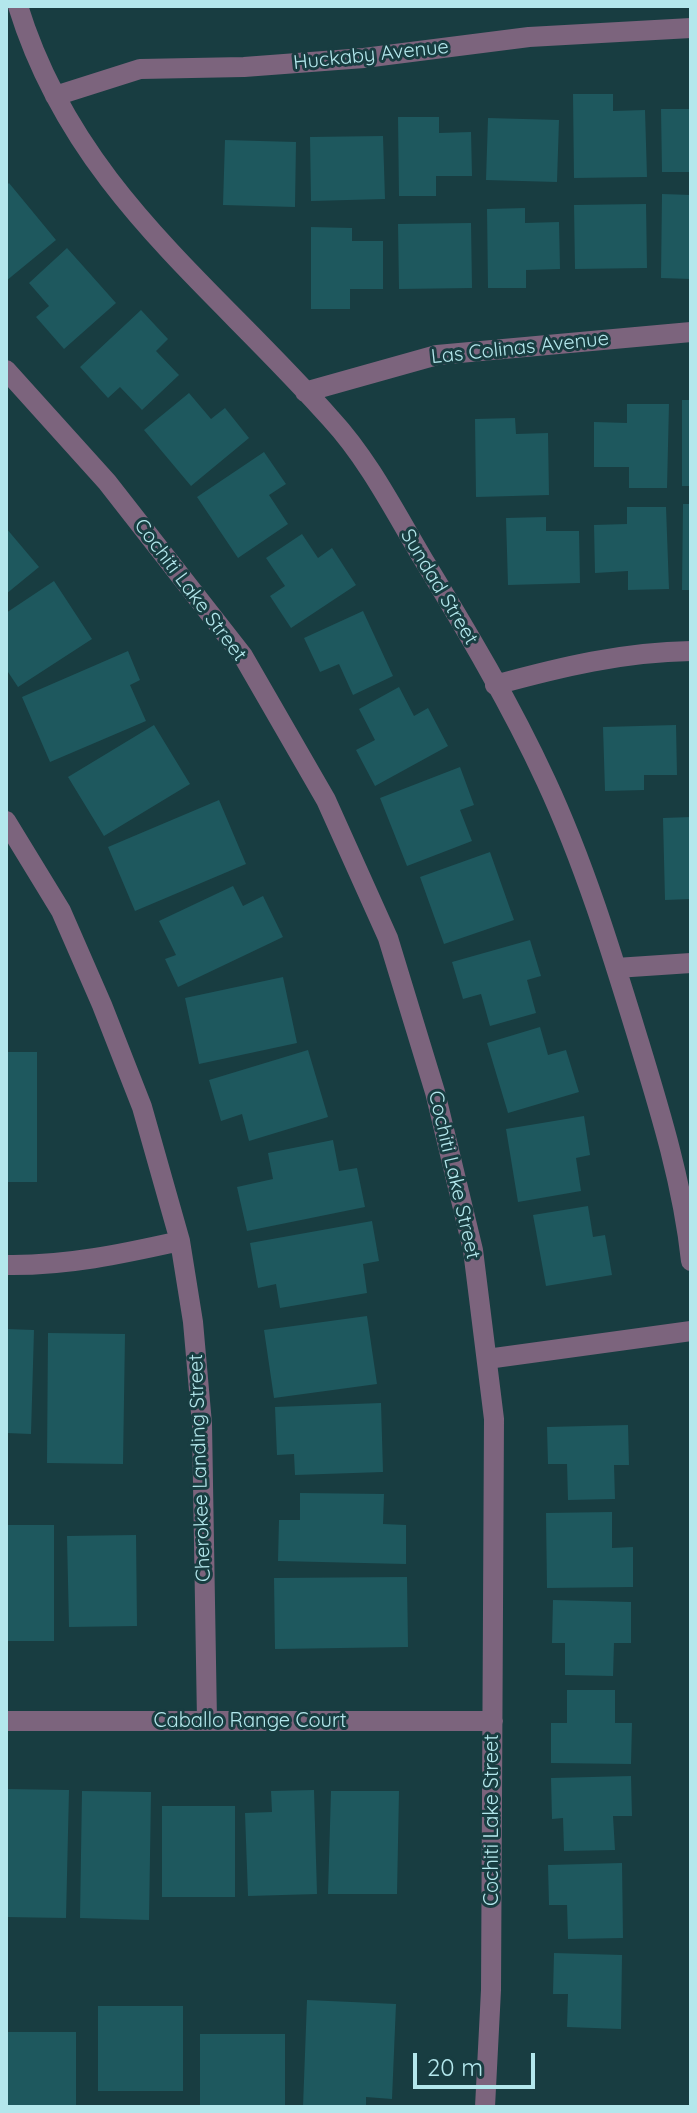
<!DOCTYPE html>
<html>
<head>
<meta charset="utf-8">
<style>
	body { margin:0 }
	#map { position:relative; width:697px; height:2113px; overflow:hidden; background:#183d41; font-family:Quicksand,sans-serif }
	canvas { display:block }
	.frame { position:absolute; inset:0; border:8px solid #b3e7ec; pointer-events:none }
	.scale { position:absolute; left:413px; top:2053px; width:122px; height:36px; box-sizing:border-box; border:4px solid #b3e7ec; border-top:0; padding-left:10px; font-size:24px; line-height:28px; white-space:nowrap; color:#b3e7ec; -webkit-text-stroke:6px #183d41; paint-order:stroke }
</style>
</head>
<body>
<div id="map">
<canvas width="697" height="2113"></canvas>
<div class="frame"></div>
<div class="scale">20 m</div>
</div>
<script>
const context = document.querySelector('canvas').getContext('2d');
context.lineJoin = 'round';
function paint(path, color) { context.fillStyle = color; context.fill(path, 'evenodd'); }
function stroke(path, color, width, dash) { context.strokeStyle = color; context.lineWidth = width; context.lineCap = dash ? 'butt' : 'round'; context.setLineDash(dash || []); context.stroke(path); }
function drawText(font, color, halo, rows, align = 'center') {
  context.font = font + ' Quicksand,sans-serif'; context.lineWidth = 6; context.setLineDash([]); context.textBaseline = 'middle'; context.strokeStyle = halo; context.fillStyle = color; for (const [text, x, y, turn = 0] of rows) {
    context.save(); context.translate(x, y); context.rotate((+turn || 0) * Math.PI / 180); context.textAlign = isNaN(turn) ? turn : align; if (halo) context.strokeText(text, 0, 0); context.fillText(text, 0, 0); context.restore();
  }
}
paint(new Path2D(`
	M573,94H613V111L645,110L647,177L574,178Z
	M661,109H691V172H662Z
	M398,117H439V133L471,132L472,176H436V196H399Z
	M488,118L559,120L557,182L486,180Z
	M383,136L385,199L311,201L310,137Z
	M225,140L296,142L295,207L223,205Z
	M9,183L56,240L6,281V186Z
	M662,194L691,195V279L661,278Z
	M646,204L647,268L575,269L574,205Z
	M525,208V223L559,222L560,269L526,270V288H488L487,209Z
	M471,223L472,288L399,289L398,224Z
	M311,227L352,228V241H383V289H350V309H311Z
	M67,248L116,303L64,349L36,317L49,306L29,283Z
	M141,310L168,339L156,351L179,375L142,410L120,387L108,398L80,367Z
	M189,393L211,419L225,408L249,438L191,486L144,430Z
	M682,400H691V486H682Z
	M627,404H669L667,488H629V467H594V422L627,423Z
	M515,418L516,434L548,433L549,495L476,497L475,419Z
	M264,452L286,484L269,495L288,524L238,558L197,497Z
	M683,504H691V590H682Z
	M627,507H666L669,589L628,590V571L595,573L594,525L627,524Z
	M546,517V531H579L580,583L508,585L506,518Z
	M6,528L39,567L6,594Z
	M302,534L318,558L332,548L356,585L291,628L270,596L285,586L266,558Z
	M54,581L92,639L18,687L6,669V613Z
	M363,611L393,676L353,695L339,664L320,672L304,638Z
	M128,651L140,680L130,685L146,721L50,762L22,697Z
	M399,687L414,716L428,708L448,746L375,786L356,750L375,740L359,709Z
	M154,725L190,784L104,836L68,777Z
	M676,725L677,775H644V790L605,791L603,727Z
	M460,767L474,805L460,810L472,841L407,866L380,798Z
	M219,800L246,864L135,911L108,847Z
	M691,817V899L665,900L663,818Z
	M490,852L514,920L444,944L420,877Z
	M233,886L243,906L263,896L283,937L178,987L165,959L176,955L159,921Z
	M530,940L541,976L527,980L536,1013L490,1026L481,994L463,999L452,962Z
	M283,977L297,1043L199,1064L185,998Z
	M540,1027L548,1055L566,1050L579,1092L508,1113L487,1043Z
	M308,1050L328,1117L249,1141L242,1114L221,1121L209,1080Z
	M6,1052H37V1182H6Z
	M584,1116L590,1155L576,1158L581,1191L518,1202L506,1129Z
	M333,1140L339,1171L357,1168L365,1207L247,1231L237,1187L273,1179L268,1153Z
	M588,1206L593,1237L605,1235L612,1275L546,1286L533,1215Z
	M372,1221L379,1261L363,1264L367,1293L280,1308L276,1284L258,1288L250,1243Z
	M367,1316L377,1384L274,1398L264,1330Z
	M6,1329L34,1330L31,1434L6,1433Z
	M48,1333L125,1334L123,1464L47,1463Z
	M381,1403L383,1472L295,1475L294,1454L277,1455L275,1407Z
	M628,1425L629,1465H614L615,1499L568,1500L567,1464H548L547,1427Z
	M300,1493L384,1494L383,1524L406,1525V1564L278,1561L279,1520H300Z
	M612,1512V1548L633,1547V1587L547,1588L546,1513Z
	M6,1525H54V1641H6Z
	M136,1535L137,1626L69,1627L67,1536Z
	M407,1577L408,1647L275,1649L274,1578Z
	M553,1600L631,1602V1643H614L613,1676L565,1675V1643H552Z
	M567,1690H615V1723H632L631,1764L551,1763V1723H567Z
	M631,1776L632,1816H613L615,1850L564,1851L563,1818L552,1819L551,1778Z
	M6,1789L69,1790L66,1918L6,1917Z
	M314,1790L317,1894L248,1896L245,1813L272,1812L271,1791Z
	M82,1791L151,1792L149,1920L80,1918Z
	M331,1791H399L397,1894H328Z
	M162,1806H235V1897H162Z
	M622,1863L623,1938L568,1939L567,1905H549L548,1865Z
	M554,1953L622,1955L621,2029L567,2027L568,1994H553Z
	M307,2000L396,2004L392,2099L366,2097V2107H303Z
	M98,2006H183V2091H98Z
	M6,2032H76V2107H6Z
	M200,2034H285V2107H200Z`), '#1e585e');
stroke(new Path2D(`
	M18,6C74,188 211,283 331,419C368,459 395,512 423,559C467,631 511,705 546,781C585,865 612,954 639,1042C661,1114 683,1186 691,1261
	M55,96L140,69L244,67L364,58L529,37L691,28
	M6,370L107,482L243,656L326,800L388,938L435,1092L473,1250L494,1419L491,1990L485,2107
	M305,392L437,355L691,332
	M495,685C561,667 623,652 691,651
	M6,821L61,911L102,1005L142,1107L180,1241L193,1322L202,1424L207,1721
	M616,968L691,963
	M6,1265C66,1266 122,1254 180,1241
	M487,1359L691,1331
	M6,1721H493`), '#7c647d', 20);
drawText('20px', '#b3e7ec', '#183d41', [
	["Huckaby Avenue",371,55,-6],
	["Las Colinas Avenue",520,348,-6],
	["Sundad Street",439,587,59],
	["Cochiti Lake Street",190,590,53],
	["Cochiti Lake Street",454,1175,77],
	["Cherokee Landing Street",200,1468,-92],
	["Caballo Range Court",250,1721],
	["Cochiti Lake Street",492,1820,-90]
]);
</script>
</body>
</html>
